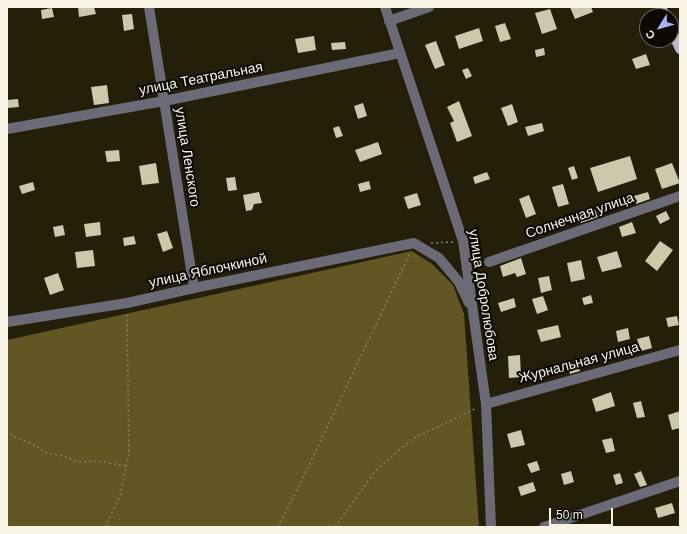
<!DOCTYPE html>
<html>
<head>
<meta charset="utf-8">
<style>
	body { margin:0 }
	#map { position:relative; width:687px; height:534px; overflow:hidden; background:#241f08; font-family:Helvetica,sans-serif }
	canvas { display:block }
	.frame { position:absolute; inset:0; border:8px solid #f8f5e7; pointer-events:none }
	.north { position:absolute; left:639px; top:8px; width:40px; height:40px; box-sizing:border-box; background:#0b0902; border:1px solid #6a675e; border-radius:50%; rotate:233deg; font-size:11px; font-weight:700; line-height:16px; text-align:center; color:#f8f5e7 }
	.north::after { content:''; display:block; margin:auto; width:14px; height:18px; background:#a9b0fc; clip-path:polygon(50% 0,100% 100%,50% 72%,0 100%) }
	.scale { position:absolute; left:549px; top:508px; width:64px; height:18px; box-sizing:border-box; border:2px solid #f8f5e7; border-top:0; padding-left:5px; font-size:12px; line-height:14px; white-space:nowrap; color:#f8f5e7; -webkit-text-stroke:3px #0b0902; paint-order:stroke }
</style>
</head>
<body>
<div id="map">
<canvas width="687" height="534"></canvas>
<div class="frame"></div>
<div class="north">С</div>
<div class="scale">50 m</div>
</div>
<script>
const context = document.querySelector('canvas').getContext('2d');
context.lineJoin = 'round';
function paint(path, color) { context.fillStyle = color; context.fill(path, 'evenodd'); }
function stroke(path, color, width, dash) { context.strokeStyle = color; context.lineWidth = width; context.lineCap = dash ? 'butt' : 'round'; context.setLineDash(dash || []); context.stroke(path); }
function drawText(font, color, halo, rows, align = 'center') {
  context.font = font + ' Helvetica,sans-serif'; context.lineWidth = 4; context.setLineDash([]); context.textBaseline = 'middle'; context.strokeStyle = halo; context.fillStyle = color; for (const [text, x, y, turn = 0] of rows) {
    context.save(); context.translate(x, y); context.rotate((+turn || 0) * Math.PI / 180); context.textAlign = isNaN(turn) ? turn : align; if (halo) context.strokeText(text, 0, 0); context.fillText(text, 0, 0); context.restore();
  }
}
paint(new Path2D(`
	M412,251L432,264L453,285L464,314L479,527H7V340Z`), '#625722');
paint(new Path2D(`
	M78,7H94L96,14L79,17Z
	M570,7H591L593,12L575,19Z
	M52,8L54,17L42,19L41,10Z
	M550,9L557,29L542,34L535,13Z
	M132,14L134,29L124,31L122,15Z
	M505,23L511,39L500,42L495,26Z
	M479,28L483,41L459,49L455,36Z
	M314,36L316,50L298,53L295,39Z
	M436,41L445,65L435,69L425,45Z
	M345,42L346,49L332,50L331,43Z
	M544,48L545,55L536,57L535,50Z
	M646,54L650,65L636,69L632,59Z
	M468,68L472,76L466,79L462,70Z
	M107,85L109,103L94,105L91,87Z
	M18,99L19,107L7,108V100Z
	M459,101L472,136L457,142L450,123L454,121L447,107Z
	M363,103L367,116L358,119L354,106Z
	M512,104L518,122L508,126L501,108Z
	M542,123L544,131L528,136L525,127Z
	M339,126L343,136L336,138L333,128Z
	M378,142L382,154L360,162L355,150Z
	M119,150L120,161L107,162L105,151Z
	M630,156L637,179L598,192L590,168Z
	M156,163L159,183L142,185L139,166Z
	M672,163L680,183L662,189L655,169Z
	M574,166L578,178L572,180L568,168Z
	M487,172L490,179L475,184L473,177Z
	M235,177L237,190L228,191L226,178Z
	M369,181L371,189L360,192L358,184Z
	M33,182L35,190L22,194L19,186Z
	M563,184L569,204L558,207L552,187Z
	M259,192L262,203L254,204L252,210L246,211L243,195Z
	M648,192L650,199L636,204L634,196Z
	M417,193L421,205L408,209L404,197Z
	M529,195L536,214L526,218L519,199Z
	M595,210L598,217L581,223L578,216Z
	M666,211L670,219L660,224L656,216Z
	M100,222L101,235L86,237L84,224Z
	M632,222L636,233L622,237L619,227Z
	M63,225L65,235L55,237L53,227Z
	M167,231L173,248L163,252L157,234Z
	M134,236L136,244L124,246L123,238Z
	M660,241L673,250L657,271L645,261Z
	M93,250L95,266L77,268L75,252Z
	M617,251L622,267L602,272L597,257Z
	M521,258L526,274L517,277L515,273L503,277L500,266Z
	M581,260L585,279L571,282L567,263Z
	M58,273L64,290L50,295L44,278Z
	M549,276L552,290L541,293L538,278Z
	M591,295L593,303L584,305L582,298Z
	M543,296L548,310L537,314L532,299Z
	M514,298L516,307L501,312L498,303Z
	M677,316L679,325L668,327L666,318Z
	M558,325L561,337L541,342L537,330Z
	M628,328L630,339L618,342L616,331Z
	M649,336L652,348L641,351L637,339Z
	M520,355L521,377L509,378L508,356Z
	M577,362L580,371L570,374L567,365Z
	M611,392L615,406L596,412L592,399Z
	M641,401L645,417L637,418L633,403Z
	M680,411V428L672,430L668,415Z
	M521,430L525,445L511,448L507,434Z
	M612,438L615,451L606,453L602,440Z
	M537,461L540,470L531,473L527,464Z
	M571,471L574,482L564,485L561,474Z
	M641,471L647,485L640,487L634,474Z
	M620,473L623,483L616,485L613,475Z
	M533,482L536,491L521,496L518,487Z
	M672,503L675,513L658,518L655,508Z`), '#cdc8ac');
stroke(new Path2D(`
	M431,243L454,242
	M474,250L482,257
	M7,430L13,436L34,445L47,453L63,456L80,462L98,461L126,466
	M105,527L120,496L129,453L127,313
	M278,527L303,478L410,253
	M335,527L376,470L412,439L477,408`), '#85816e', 1.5, [2, 3]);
stroke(new Path2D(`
	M149,7L194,288
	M385,7L463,241L486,404L491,527
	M389,21L429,7
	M7,129L164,101L400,53
	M489,262L680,196
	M7,322L127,303L194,288L414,243L439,258L459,282L469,303
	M486,404L680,350
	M544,527L680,481`), '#6a6b76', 10);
stroke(new Path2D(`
	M661,7L665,16
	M671,29L680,49`), '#b6b9cf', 10);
drawText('14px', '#f8f5e7', '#0b0902', [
	["улица Театральная",201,79,-11],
	["улица Ленского",187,157,81],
	["Солнечная улица",580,216,-19],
	["улица Яблочкиной",208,271,-12],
	["улица Добролюбова",483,295,81],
	["Журнальная улица",579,363,-15]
]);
</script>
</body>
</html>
